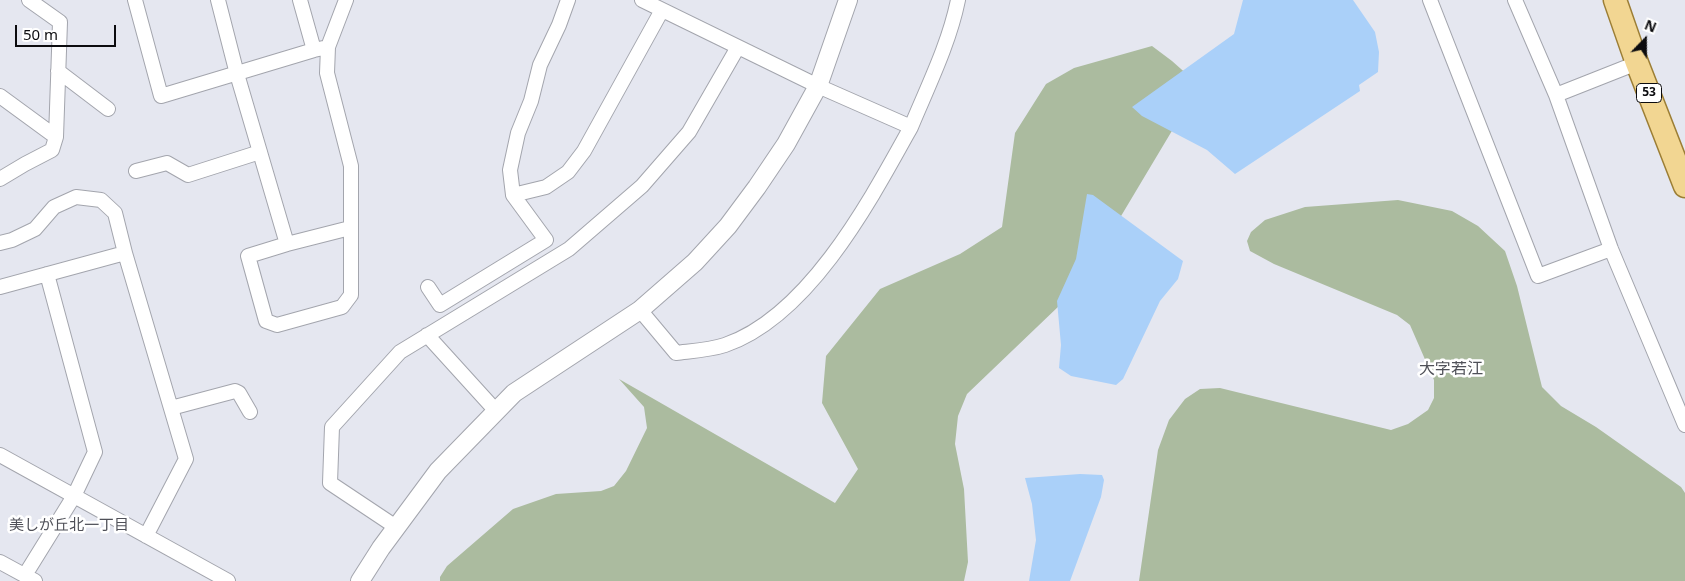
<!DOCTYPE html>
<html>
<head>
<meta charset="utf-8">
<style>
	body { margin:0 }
	#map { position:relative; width:1685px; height:581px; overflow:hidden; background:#e5e7f0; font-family:"Noto Sans",sans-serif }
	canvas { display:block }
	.north { position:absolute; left:1620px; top:15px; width:50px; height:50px; -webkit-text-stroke:4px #fff; paint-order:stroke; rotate:22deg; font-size:14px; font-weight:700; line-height:20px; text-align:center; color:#0c0c0f }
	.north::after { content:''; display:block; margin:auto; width:18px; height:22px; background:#0c0c0f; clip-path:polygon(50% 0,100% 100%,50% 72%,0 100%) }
	.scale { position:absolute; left:15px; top:25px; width:101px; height:22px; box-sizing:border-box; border:2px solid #0c0c0f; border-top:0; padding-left:6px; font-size:15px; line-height:18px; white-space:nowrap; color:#0c0c0f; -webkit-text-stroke:4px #fff; paint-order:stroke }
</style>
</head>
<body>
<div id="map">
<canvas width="1685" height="581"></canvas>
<div class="north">N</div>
<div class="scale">50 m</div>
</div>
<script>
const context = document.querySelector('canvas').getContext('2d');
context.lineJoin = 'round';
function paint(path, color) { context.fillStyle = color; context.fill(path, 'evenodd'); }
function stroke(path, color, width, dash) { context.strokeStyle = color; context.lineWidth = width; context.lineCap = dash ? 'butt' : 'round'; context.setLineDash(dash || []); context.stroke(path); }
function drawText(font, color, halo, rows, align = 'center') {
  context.font = font + ' "Noto Sans","Noto Sans JP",sans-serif'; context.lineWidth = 5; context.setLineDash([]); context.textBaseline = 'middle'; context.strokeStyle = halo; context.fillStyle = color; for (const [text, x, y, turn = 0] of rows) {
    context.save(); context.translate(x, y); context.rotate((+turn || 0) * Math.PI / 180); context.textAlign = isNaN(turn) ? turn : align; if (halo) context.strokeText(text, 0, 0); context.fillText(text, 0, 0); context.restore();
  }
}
paint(new Path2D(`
	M1152,46L1172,61L1190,77L1182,114L1084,278L1060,305L967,394L958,416L955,444L964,489L968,562L964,581H440V577L447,566L513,509L556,494L601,491L614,486L626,471L647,428L644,407L619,379L835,503L858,469L822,403L826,356L880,289L960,254L1002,227L1015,133L1046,84L1074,68Z
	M1398,200L1452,211L1478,226L1505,251L1517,286L1542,387L1561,406L1596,427L1681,487L1685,493V581H1139L1158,450L1169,420L1185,399L1200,389L1220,388L1391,430L1408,424L1428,410L1434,398V380L1410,325L1397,315L1274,264L1250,251L1247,241L1251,232L1265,220L1305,207Z`), '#abbb9f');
paint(new Path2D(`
	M1243,0H1353L1375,32L1379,52L1378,72L1359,85L1360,91L1235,174L1207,150L1142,116L1132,107L1234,34Z
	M1087,194L1093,195L1183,261L1178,279L1160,301L1123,379L1116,385L1071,376L1059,368L1061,345L1057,301L1076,259Z
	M1080,474L1102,475L1104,480L1101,497L1070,581H1029L1036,540L1032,504L1025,478Z`), '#aad0f9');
const minor = new Path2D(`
	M135,0L161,96L314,50L328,47
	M218,0L237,74L287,244
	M300,0L314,50
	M346,0L328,47L327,73L351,166V295L342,307L277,325L266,321L248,256L287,244L350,228
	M642,0L818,86L911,127C928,86 949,44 958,0
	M1430,0L1538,276L1611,249
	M1515,0L1556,95L1611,249L1685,425
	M58,71L108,109
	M1556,95L1637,63
	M0,96L56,137
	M136,171L167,163L188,175L260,152
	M0,179L25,164L52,150L56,137L60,22L29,0
	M513,195L546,187L568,172L584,151L662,10
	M0,243L12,240L35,229L54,207L76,197L101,200L115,213L125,253
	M0,287L125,253L186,459L146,536
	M428,287L440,305L546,240L513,195L510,170L518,133L531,101L540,65L559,25L568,0
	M640,310L676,353C692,351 710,350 725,345C809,316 870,201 911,127
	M427,335L496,411
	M171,408L235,391L239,393L250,412
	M0,455L228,581
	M396,527L330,483L332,427L400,352L569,249L642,186L689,132L738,47
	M0,562L35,581
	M25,575L74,496L95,452L47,274`);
const tertiary = new Path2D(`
	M360,581L381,548L438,471L514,393L640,310L695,262L728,226L757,187L786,144L818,86L848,0`);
const primary = new Path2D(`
	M1615,0L1637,63L1685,186`);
stroke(minor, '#a3a5ad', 16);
stroke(tertiary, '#a3a5ad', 20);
stroke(primary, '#9c7e35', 25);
stroke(minor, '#fff', 14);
stroke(tertiary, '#fff', 18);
stroke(primary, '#f2d692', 22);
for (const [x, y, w] of [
	[1649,93,25]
]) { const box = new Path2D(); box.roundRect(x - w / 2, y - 9.5, w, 19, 4); context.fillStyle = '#fff'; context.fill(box); stroke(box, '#0c0c0f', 1); }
drawText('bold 12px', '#0c0c0f', null, [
	["53",1649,93]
]);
drawText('15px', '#4f5058', '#fff', [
	["美しが丘北一丁目",69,526]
]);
drawText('16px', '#4f5058', '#fff', [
	["大字若江",1451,369]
]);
</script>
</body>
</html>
